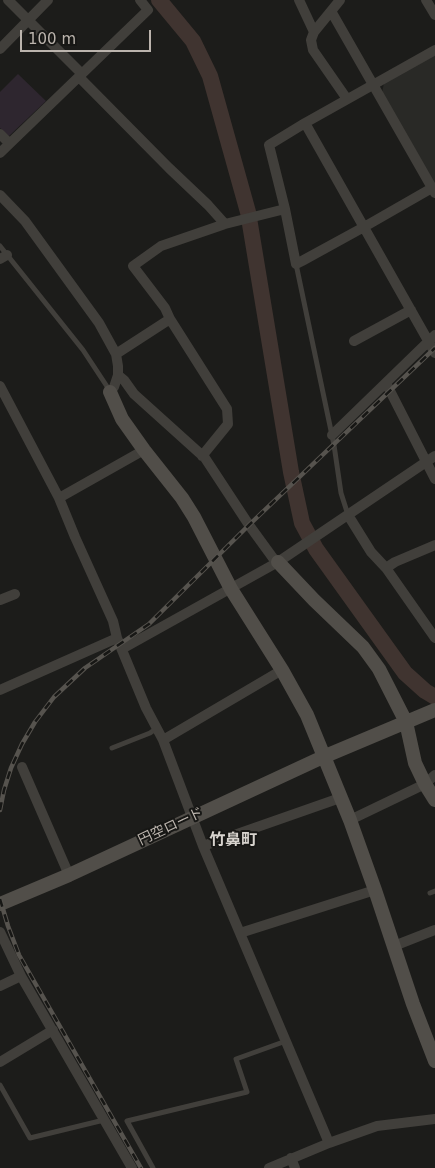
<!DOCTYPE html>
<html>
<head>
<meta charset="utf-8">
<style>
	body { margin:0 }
	#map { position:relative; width:435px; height:1168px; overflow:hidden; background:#1c1c1a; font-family:"DejaVu Sans",sans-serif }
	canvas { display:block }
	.scale { position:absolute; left:20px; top:30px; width:131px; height:22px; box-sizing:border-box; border:2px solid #bbb4ad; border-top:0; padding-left:6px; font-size:15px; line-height:18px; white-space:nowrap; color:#bbb4ad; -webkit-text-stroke:4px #171715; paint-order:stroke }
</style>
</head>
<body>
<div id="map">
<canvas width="435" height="1168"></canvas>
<div class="scale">100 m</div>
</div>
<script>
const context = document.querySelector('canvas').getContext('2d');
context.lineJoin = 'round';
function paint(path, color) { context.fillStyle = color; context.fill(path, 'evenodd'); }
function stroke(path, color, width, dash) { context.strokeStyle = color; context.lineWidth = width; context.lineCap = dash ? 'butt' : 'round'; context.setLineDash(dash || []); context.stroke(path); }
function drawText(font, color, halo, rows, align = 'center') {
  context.font = font + ' "DejaVu Sans","Noto Sans JP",sans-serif'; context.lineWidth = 4; context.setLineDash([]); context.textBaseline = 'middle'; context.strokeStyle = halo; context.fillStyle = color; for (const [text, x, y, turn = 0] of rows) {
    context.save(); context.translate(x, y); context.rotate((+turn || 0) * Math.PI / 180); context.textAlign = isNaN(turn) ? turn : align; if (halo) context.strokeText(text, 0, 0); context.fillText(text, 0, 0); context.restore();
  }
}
paint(new Path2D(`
	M435,55V187L382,93L384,83Z`), '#292926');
paint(new Path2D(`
	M18,74L46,101L9,136L0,128V92Z`), '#2e262f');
stroke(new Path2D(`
	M159,0L193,41L210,76L248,212L291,472L302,523L316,549L405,673L425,691L435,697`), '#403430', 16);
stroke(new Path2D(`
	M0,246L83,350L110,391
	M296,264L334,445L341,493L348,515
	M112,748L150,733L157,728
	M430,893L435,891
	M0,1085L30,1138L104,1120
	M153,1168L127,1121L247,1092L236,1059L286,1041`), '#413f3b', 5);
stroke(new Path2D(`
	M8,0L82,74
	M299,0L314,32L340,0
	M426,0L435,15
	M331,11L435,193
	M314,32L311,40L313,50L347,99
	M0,49L48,0
	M79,77L169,168L208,205L225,224
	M305,123L435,353
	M0,134L9,143
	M0,153L148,10L140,0
	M432,188L364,227L302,261L296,264L285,209L269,145L305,123L435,50
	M0,195L25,221L99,323L116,354L118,366V375L114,387L110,392
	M0,259L7,255
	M170,319L227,409L228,424L202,456
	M354,341L411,310
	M116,354L170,319L165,308L133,266L161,246L225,224L285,209
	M118,375L124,380L134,394L205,458L249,525L273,558L278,562
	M386,383L435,479
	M0,386L59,498L75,537L113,621L117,638L146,708L163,740L203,846L329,1143
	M332,435L435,335
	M59,498L144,450
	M348,515L371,552L386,568L435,638
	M386,568L395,562L435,545
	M0,600L15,594
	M122,649L278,562L435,456
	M0,690L117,638
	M163,740L282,670
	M22,767L69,875
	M350,820L425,784L435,775
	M203,846L340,798
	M0,932L21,976L132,1168
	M240,933L375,890
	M394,946L435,930
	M0,986L21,976
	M0,1062L53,1030
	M291,1158L295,1168
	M269,1168L329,1143L377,1126L435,1119`), '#413f3b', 10);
stroke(new Path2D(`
	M110,392L122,419L144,450L182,498L194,517L231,589L282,670L307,715L350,820L375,890L413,1004L435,1061
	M278,562L314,600L363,647L379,669L406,722L415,763L425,784L435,800
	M0,904L69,875L323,757L435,710`), '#514e49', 14);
const rail = new Path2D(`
	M0,810L4,790L11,768L22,744L35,722L54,697L85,668L149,624L249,525L435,348
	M0,899L8,926L19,955L141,1168`);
stroke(rail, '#56534e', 4.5);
stroke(rail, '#171715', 2.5, [8]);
drawText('14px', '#bbb4ad', '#171715', [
	["円空ロード",171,827,-25]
]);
drawText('bold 16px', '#d7d3ce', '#171715', [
	["竹鼻町",233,841]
]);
</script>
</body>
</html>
